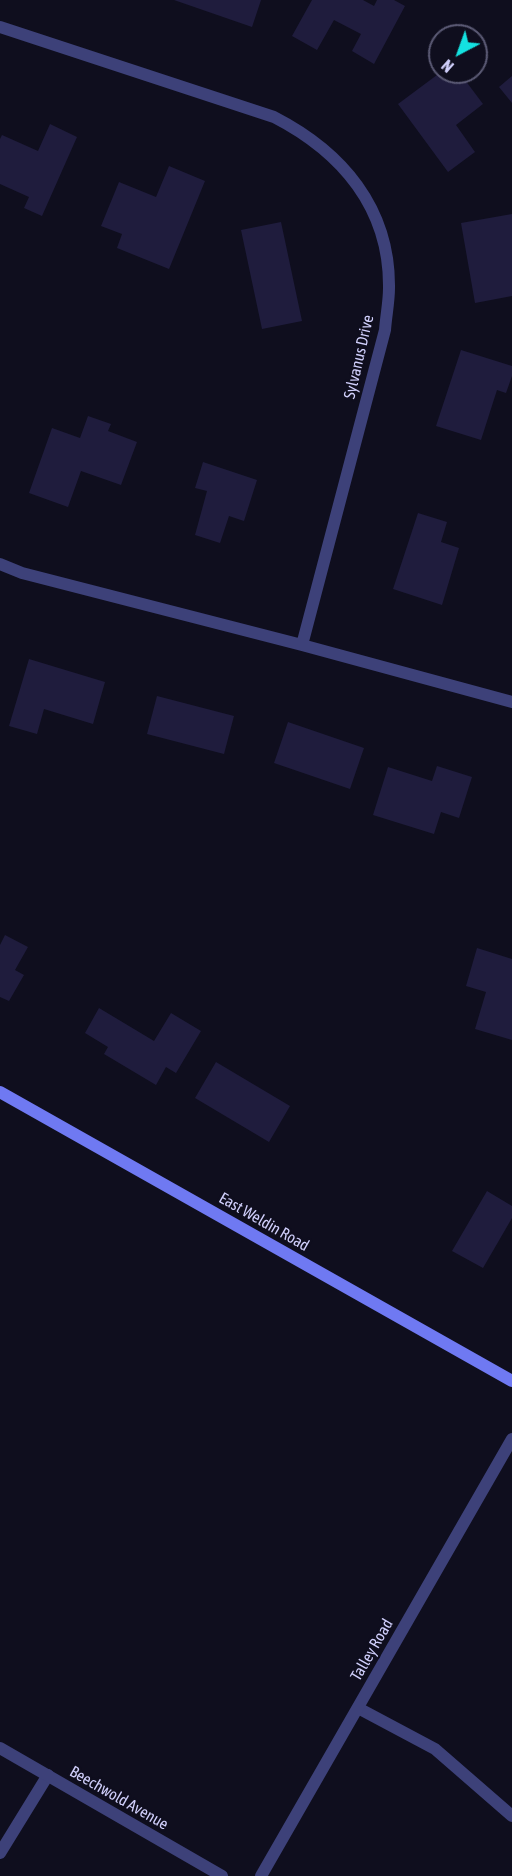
<!DOCTYPE html>
<html>
<head>
<meta charset="utf-8">
<style>
	body { margin:0 }
	#map { position:relative; width:512px; height:1876px; overflow:hidden; background:#0f0e1e; font-family:"Asap Condensed",sans-serif }
	canvas { display:block }
	.north { position:absolute; left:428px; top:24px; width:60px; height:60px; box-sizing:border-box; background:#0f0e1e; border:2px solid #5c5b76; border-radius:50%; rotate:221deg; font-size:16px; font-weight:700; line-height:24px; text-align:center; color:#d0cffb }
	.north::after { content:''; display:block; margin:auto; width:21px; height:27px; background:#14e2e1; clip-path:polygon(50% 0,100% 100%,50% 72%,0 100%) }
</style>
</head>
<body>
<div id="map">
<canvas width="512" height="1876"></canvas>
<div class="north">N</div>
</div>
<script>
const context = document.querySelector('canvas').getContext('2d');
context.lineJoin = 'round';
function paint(path, color) { context.fillStyle = color; context.fill(path, 'evenodd'); }
function stroke(path, color, width, dash) { context.strokeStyle = color; context.lineWidth = width; context.lineCap = dash ? 'butt' : 'round'; context.setLineDash(dash || []); context.stroke(path); }
function drawText(font, color, halo, rows, align = 'center') {
  context.font = font + ' "Asap Condensed",sans-serif'; context.lineWidth = 4.5; context.setLineDash([]); context.textBaseline = 'middle'; context.strokeStyle = halo; context.fillStyle = color; for (const [text, x, y, turn = 0] of rows) {
    context.save(); context.translate(x, y); context.rotate((+turn || 0) * Math.PI / 180); context.textAlign = isNaN(turn) ? turn : align; if (halo) context.strokeText(text, 0, 0); context.fillText(text, 0, 0); context.restore();
  }
}
paint(new Path2D(`
	M174,0H261L252,27Z
	M312,0H363L374,6L377,0H394L405,6L374,64L352,51L361,34L334,20L317,50L292,36Z
	M441,72H459L483,104L456,125L475,152L448,172L398,104Z
	M512,76V103L499,87Z
	M50,124L77,137L42,216L24,208L29,197L0,184V139L2,135L38,151Z
	M169,166L205,181L169,269L117,248L122,234L101,226L119,182L156,197Z
	M512,214V296L475,303L461,223Z
	M281,222L302,321L262,329L241,230Z
	M461,350L512,366V376L506,393L497,390L481,440L436,426Z
	M88,416L111,424L108,431L137,442L121,485L81,471L68,507L29,493L52,428L80,438Z
	M203,462L257,480L244,521L229,516L220,543L195,535L207,491L195,488Z
	M418,513L447,522L441,542L459,548L442,605L393,589Z
	M29,659L105,682L93,724L44,709L37,734L9,726Z
	M157,696L234,716L224,754L147,734Z
	M288,722L364,748L350,789L274,763Z
	M437,766L472,777L459,818L441,812L434,834L373,815L388,767L432,781Z
	M5,935L28,947L15,970L24,975L9,1001L0,997V945Z
	M477,948L512,959V1040L475,1029L486,992L466,986Z
	M99,1008L154,1041L171,1013L201,1031L176,1073L166,1067L156,1085L104,1054L108,1047L85,1033Z
	M216,1062L290,1106L269,1142L195,1098Z
	M487,1191L512,1206V1218L483,1268L452,1251Z`), '#1f1c3d');
stroke(new Path2D(`
	M358,1708L435,1749L512,1816
	M0,1853L48,1775`), '#3d4179', 12);
stroke(new Path2D(`
	M0,27L274,117C342,152 390,208 389,288C389,302 386,316 385,330L302,645
	M0,564L22,573L302,645L512,702
	M0,1748L222,1876
	M261,1876L512,1439`), '#3d4179', 12);
stroke(new Path2D(`
	M0,1092L512,1381`), '#6f79f2', 12);
drawText('16px', '#d0cffb', '#0f0e1e', [
	["Sylvanus Drive",359,357,-77],
	["East Weldin Road",264,1222,30],
	["Talley Road",372,1650,-60],
	["Beechwold Avenue",119,1798,30]
]);
</script>
</body>
</html>
